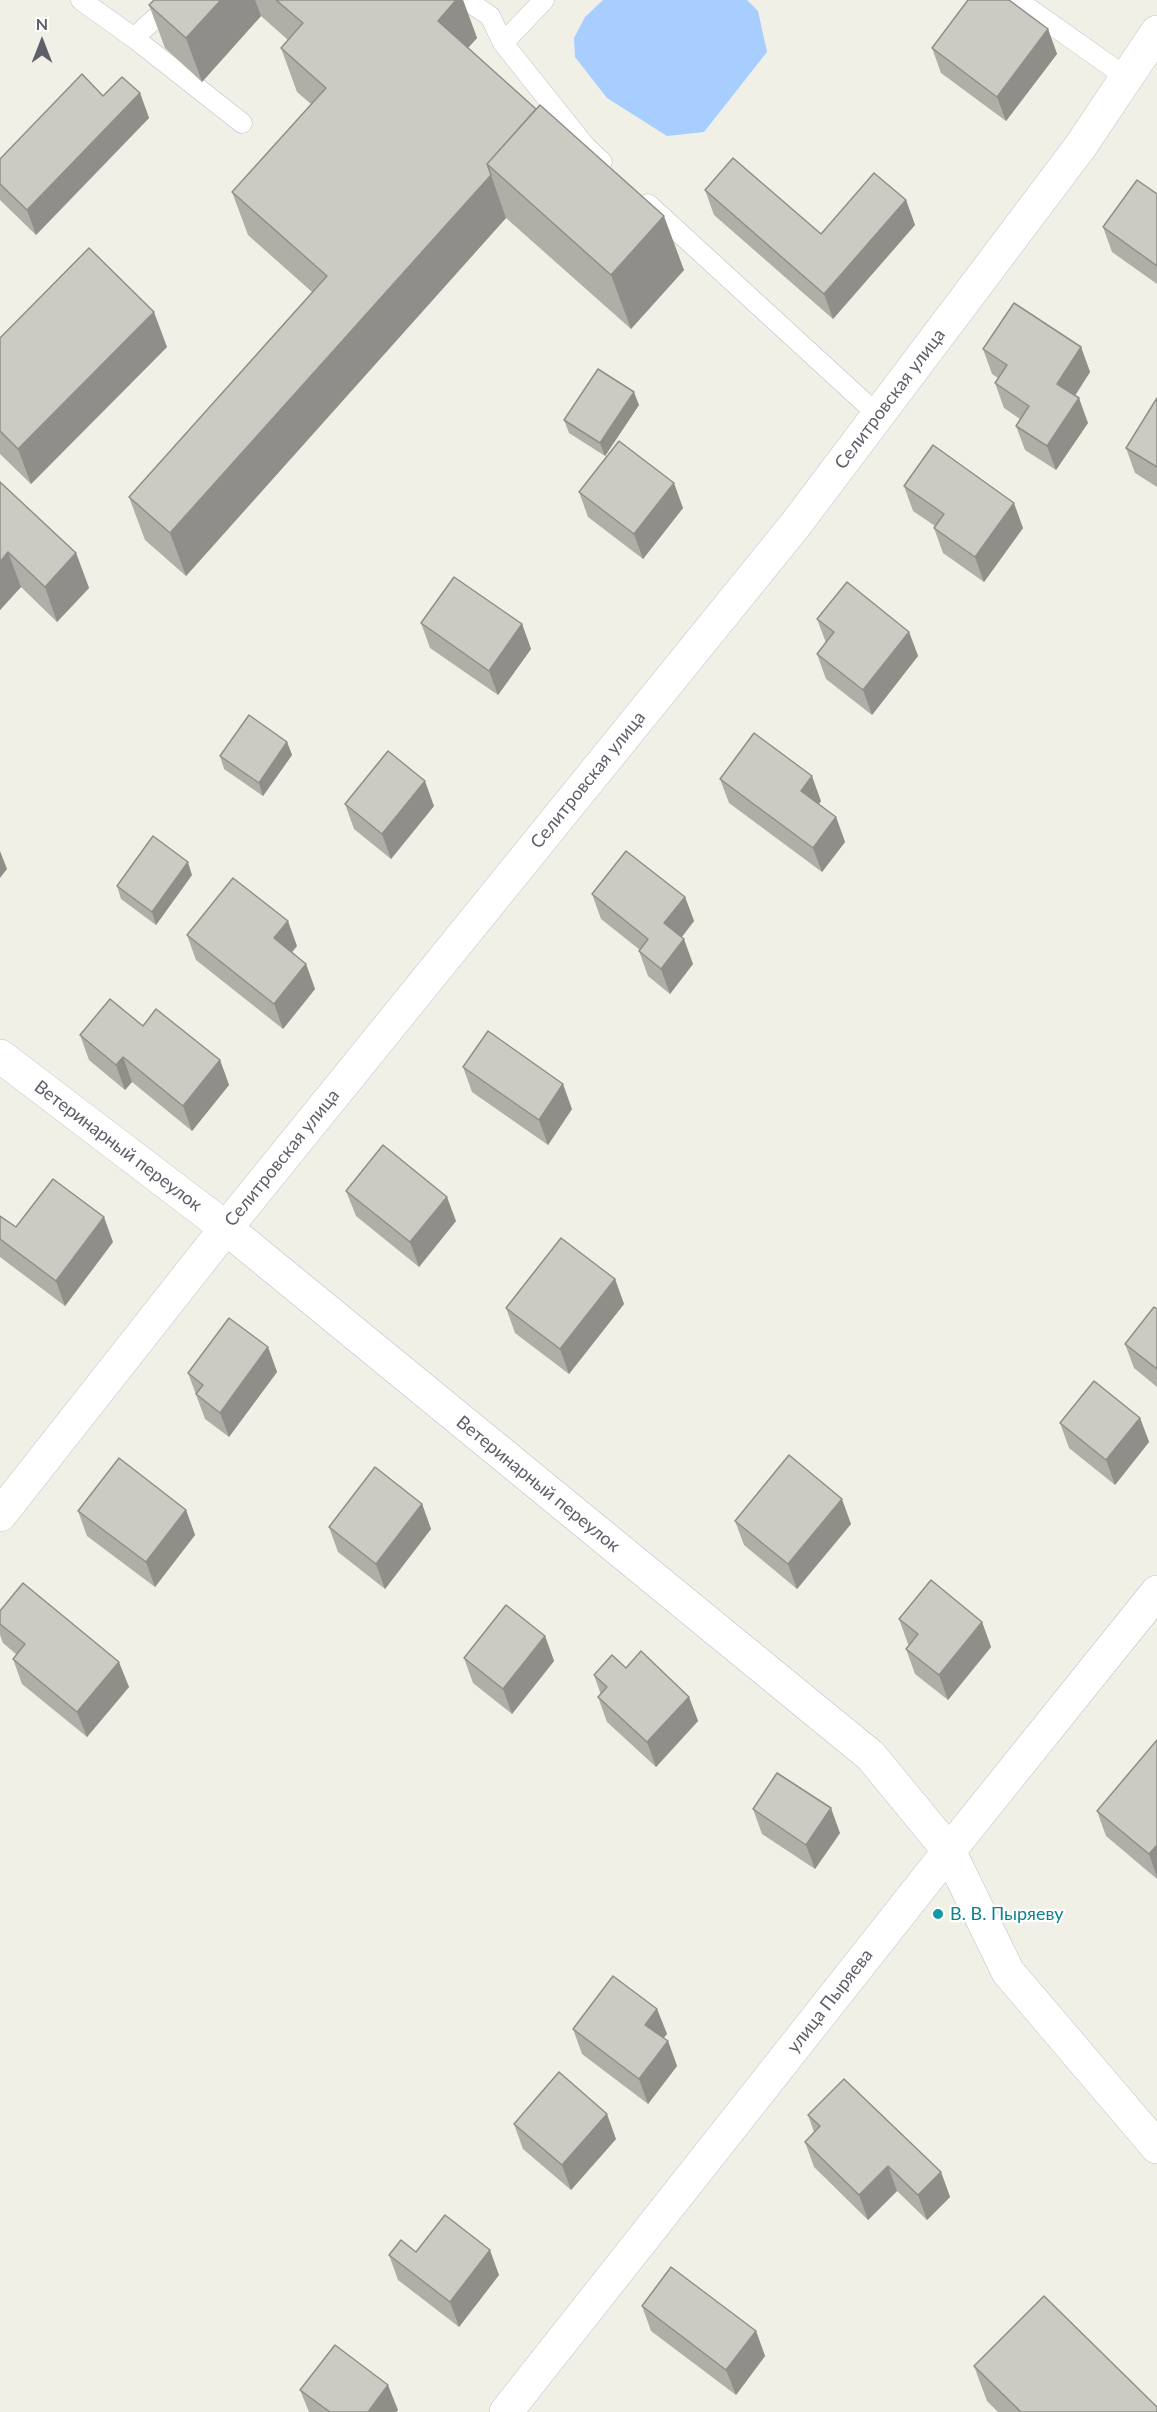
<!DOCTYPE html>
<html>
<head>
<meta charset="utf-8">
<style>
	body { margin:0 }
	#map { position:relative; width:1157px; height:2412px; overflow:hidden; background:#f1f0e6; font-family:Lato,sans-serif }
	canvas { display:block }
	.north { position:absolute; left:12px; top:12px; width:60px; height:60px; -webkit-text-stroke:4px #fff; paint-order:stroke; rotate:0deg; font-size:16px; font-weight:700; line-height:24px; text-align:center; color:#5d6068 }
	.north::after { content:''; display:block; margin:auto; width:21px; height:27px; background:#5d6068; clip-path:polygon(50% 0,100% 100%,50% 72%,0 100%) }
</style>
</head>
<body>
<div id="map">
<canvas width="1157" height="2412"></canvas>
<div class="north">N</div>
</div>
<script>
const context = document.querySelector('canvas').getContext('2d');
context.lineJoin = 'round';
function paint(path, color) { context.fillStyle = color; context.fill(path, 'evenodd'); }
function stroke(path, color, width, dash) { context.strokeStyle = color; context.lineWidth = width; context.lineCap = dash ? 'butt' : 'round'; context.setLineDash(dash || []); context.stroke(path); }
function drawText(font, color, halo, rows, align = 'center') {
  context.font = font + ' Lato,sans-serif'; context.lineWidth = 4.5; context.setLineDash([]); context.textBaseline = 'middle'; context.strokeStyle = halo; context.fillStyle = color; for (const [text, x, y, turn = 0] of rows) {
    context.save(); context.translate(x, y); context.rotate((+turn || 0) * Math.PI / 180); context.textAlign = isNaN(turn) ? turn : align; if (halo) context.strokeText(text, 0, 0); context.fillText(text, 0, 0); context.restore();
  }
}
paint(new Path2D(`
	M603,0H747L758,11L767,52L704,132L667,136L607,98L575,57L574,38L585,17Z`), '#a8cdff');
const service = new Path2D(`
	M81,0L134,38L175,0
	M466,0L490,16L503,43L585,146L602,162
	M1017,0L1126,77
	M134,38L242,123
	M503,43L544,0
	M648,204L878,415`);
const minor = new Path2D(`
	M0,1056L226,1228L871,1756L949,1851L1008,1972L1157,2147
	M0,1515L226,1228L796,524L1080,147L1157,32
	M506,2412L949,1851L1157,1592`);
stroke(service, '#bdbfc6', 21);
stroke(minor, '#bdbfc6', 34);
stroke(service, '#fff', 20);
stroke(minor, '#fff', 33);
paint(new Path2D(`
	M154,0H463L477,38L468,48L684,270L631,329L506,218L186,576L145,540L129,497L312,292L248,235L232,192L311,104L297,92L281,48L288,40L261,16L202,82L165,48L149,5Z
	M1048,29L1057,54L1006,121L941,73L932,48Z
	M140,93L149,118L36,235L0,200V159L103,96Z
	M705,190L821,234L906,200L915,225L833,319L714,215Z
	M1157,194V284L1112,252L1103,227Z
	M0,338L167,347L31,484L0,454Z
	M1081,347L1090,372L1075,396L1088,423L1056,470L1025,450L1016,426L1020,419L1004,408L995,383L998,378L992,374L983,349Z
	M1157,398V487L1135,473L1126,448Z
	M639,405L605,456L569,433L564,420Z
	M0,482L76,553L89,588L57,622L21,587L0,610Z
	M904,486L1023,528L984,582L943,553L934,528L935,526L913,511Z
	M579,492L683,508L643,559L588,517Z
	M817,619L909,632L918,656L872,715L826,679L817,654L826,643Z
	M421,623L522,624L531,649L498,695L430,648Z
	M287,742L292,755L263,796L224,769L220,756Z
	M720,779L821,801L819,804L836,817L845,842L822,872L729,803Z
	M345,804L434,806L391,859L354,829Z
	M192,875L156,925L121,899L117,886Z
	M592,894L685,897L694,921L682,937L693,964L670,994L648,976L639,951L640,950L601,919Z
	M187,935L297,946L292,952L306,964L315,989L283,1029L196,960Z
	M143,1026L220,1060L229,1085L192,1131L132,1082L125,1090L89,1060L80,1035Z
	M463,1067L572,1109L548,1145L472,1092Z
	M346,1191L456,1221L419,1267L356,1216Z
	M0,1216L16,1227L113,1242L65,1306L0,1257Z
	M615,1279L624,1304L569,1374L515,1333L506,1308Z
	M1157,1309V1387L1134,1368L1125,1344Z
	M268,1347L277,1372L229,1437L205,1419L188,1373Z
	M1140,1418L1149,1442L1115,1485L1069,1448L1060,1423Z
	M422,1504L431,1529L385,1589L338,1552L329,1527Z
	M186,1510L195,1535L155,1587L87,1536L78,1511Z
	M735,1521L851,1524L797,1589L744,1545Z
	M0,1611L129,1687L87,1737L22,1684L13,1659L17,1655L3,1643L0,1635Z
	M899,1619L982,1622L991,1647L948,1700L915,1674L906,1649L909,1645L908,1644Z
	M545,1636L554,1661L512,1714L473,1683L464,1658Z
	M626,1668L689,1697L698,1721L656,1767L607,1722L598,1697L601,1695L594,1675Z
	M1157,1740V1879L1106,1836L1097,1811Z
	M753,1809L840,1833L815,1869L762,1834Z
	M657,2009L667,2034L663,2038L668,2041L677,2066L648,2104L582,2054L573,2029Z
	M808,2115L941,2172L950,2197L927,2220L897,2191L868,2220L814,2167L805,2142L814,2132Z
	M514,2124L616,2139L571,2190L523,2149Z
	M416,2252L499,2275L459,2327L398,2280L389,2255Z
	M642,2306L756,2331L765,2356L736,2395L651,2331Z
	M974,2366L1157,2412H998L987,2401Z
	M300,2390L398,2410L396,2412H309Z`), '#afafa8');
paint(new Path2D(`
	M221,0H255L261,16L202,82L186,38Z
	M456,0H463L477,38L453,64L438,21Z
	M1048,29L1057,54L1006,121L997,97Z
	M140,93L149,118L36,235L27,210Z
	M491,175L506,218L186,576L170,533Z
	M906,200L915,225L833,319L824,294Z
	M664,216L684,270L631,329L611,275Z
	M154,312L167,347L31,484L18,449Z
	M1081,347L1090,372L1066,409L1057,384Z
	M634,392L639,405L605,456L600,443Z
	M1079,398L1088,423L1056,470L1047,446Z
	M674,483L683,508L643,559L634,534Z
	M1014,503L1023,528L984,582L975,557Z
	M8,552L21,587L0,610V562Z
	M76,553L89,588L57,622L45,587Z
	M522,624L531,649L498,695L489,671Z
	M909,632L918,656L872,715L863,690Z
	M287,742L292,755L263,796L259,783Z
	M812,776L821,801L810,816L801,791Z
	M425,781L434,806L391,859L382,834Z
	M836,817L845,842L822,872L813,848Z
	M0,851L7,869L0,878Z
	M188,862L192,875L156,925L152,912Z
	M685,897L694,921L673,948L664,923Z
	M288,921L297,946L283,963L274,938Z
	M684,939L693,964L670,994L661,969Z
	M306,964L315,989L283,1029L274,1004Z
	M123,1057L132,1082L125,1090L116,1065Z
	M220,1060L229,1085L192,1131L183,1106Z
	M563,1084L572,1109L548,1145L539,1120Z
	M447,1197L456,1221L419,1267L410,1242Z
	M104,1217L113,1242L65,1306L56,1281Z
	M615,1279L624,1304L569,1374L560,1349Z
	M268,1347L277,1372L229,1437L220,1413Z
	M1140,1418L1149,1442L1115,1485L1106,1460Z
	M842,1499L851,1524L797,1589L788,1564Z
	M422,1504L431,1529L385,1589L376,1564Z
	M186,1510L195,1535L155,1587L146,1562Z
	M982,1622L991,1647L948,1700L939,1675Z
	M545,1636L554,1661L512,1714L503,1689Z
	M119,1662L129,1687L87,1737L77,1712Z
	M689,1697L698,1721L656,1767L647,1742Z
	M831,1808L840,1833L815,1869L806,1845Z
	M1157,1845V1877L1149,1854Z
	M657,2009L667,2034L654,2050L645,2025Z
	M668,2041L677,2066L648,2104L639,2079Z
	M607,2114L616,2139L571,2190L562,2165Z
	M888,2166L897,2191L868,2220L859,2195Z
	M941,2172L950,2197L927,2220L918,2195Z
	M490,2250L499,2275L459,2327L450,2302Z
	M756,2331L765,2356L736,2395L726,2370Z
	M388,2385L398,2410L396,2412H368Z`), '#8f8e88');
const building = new Path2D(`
	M154,0H221L186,38L149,5Z
	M276,0H456L438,21L536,109L487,164L491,175L170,533L129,497L327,276L232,192L326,88L281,48L303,23Z
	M968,0H1009L1048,29L997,97L932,48Z
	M82,74L103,96L122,77L140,93L27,210L0,184V159Z
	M540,105L664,216L611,275L487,164Z
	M733,158L821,234L874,173L906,200L824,294L705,190Z
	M1137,180L1157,194V266L1103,227Z
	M89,248L154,312L18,449L0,431V338Z
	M1014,303L1081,347L1057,384L1079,398L1047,446L1016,426L1029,406L995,383L1007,365L983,349Z
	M598,369L634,392L600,443L564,420Z
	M1157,398V467L1126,448Z
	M619,441L674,483L634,534L579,492Z
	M933,445L1014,503L975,557L934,528L944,514L904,486Z
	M0,482L76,553L45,587L8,552L0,562Z
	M454,577L522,624L489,671L421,623Z
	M847,582L909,632L863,690L817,654L834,632L817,619Z
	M249,715L287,742L259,783L220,756Z
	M754,733L812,776L801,791L836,817L813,848L720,779Z
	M388,751L425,781L382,834L345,804Z
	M153,836L188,862L152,912L117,886Z
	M626,851L685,897L664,923L684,939L661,969L639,951L648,939L592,894Z
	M233,878L288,921L274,938L306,964L274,1004L187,935Z
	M110,999L143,1026L156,1009L220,1060L183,1106L123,1057L116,1065L80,1035Z
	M488,1031L563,1084L539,1120L463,1067Z
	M383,1145L447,1197L410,1242L346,1191Z
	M53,1179L104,1217L56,1281L0,1239V1216L16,1227Z
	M561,1238L615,1279L560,1349L506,1308Z
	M1154,1307L1157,1309V1369L1125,1344Z
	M229,1318L268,1347L220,1413L196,1394L203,1385L188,1373Z
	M1094,1381L1140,1418L1106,1460L1060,1423Z
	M789,1455L842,1499L788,1564L735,1521Z
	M119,1458L186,1510L146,1562L78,1511Z
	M375,1467L422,1504L376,1564L329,1527Z
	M931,1580L982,1622L939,1675L906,1649L918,1634L899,1619Z
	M23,1583L119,1662L77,1712L13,1659L25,1644L0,1624V1611Z
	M506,1605L545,1636L503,1689L464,1658Z
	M641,1651L689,1697L647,1742L598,1697L607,1687L594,1675L612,1655L626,1668Z
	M1157,1740V1845L1149,1854L1097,1811Z
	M777,1773L831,1808L806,1845L753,1809Z
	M613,1976L657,2009L645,2025L668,2041L639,2079L573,2029Z
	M559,2072L607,2114L562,2165L514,2124Z
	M844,2079L941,2172L918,2195L888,2166L859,2195L805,2142L820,2126L808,2115Z
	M445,2215L490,2250L450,2302L389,2255L401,2240L416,2252Z
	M671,2267L756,2331L726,2370L642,2306Z
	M1044,2296L1157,2407V2412H1021L974,2366Z
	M335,2345L388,2385L368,2412H330L300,2390Z`);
paint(building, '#cccbc3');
stroke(building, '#8f8e88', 1.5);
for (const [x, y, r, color] of [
	[938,1914,6,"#0f9aa8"]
]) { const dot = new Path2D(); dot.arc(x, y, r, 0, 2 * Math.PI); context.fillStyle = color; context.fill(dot); stroke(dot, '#fff', 2); }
drawText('18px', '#5d6068', '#fff', [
	["Селитровская улица",890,399,-53],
	["Селитровская улица",588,780,-51],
	["Ветеринарный переулок",118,1146,37],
	["Селитровская улица",282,1158,-51],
	["Ветеринарный переулок",538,1484,39],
	["улица Пыряева",830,2001,-52]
]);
drawText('18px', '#0d838f', '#fff', [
	["В. В. Пыряеву",950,1914]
], 'left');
</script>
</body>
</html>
